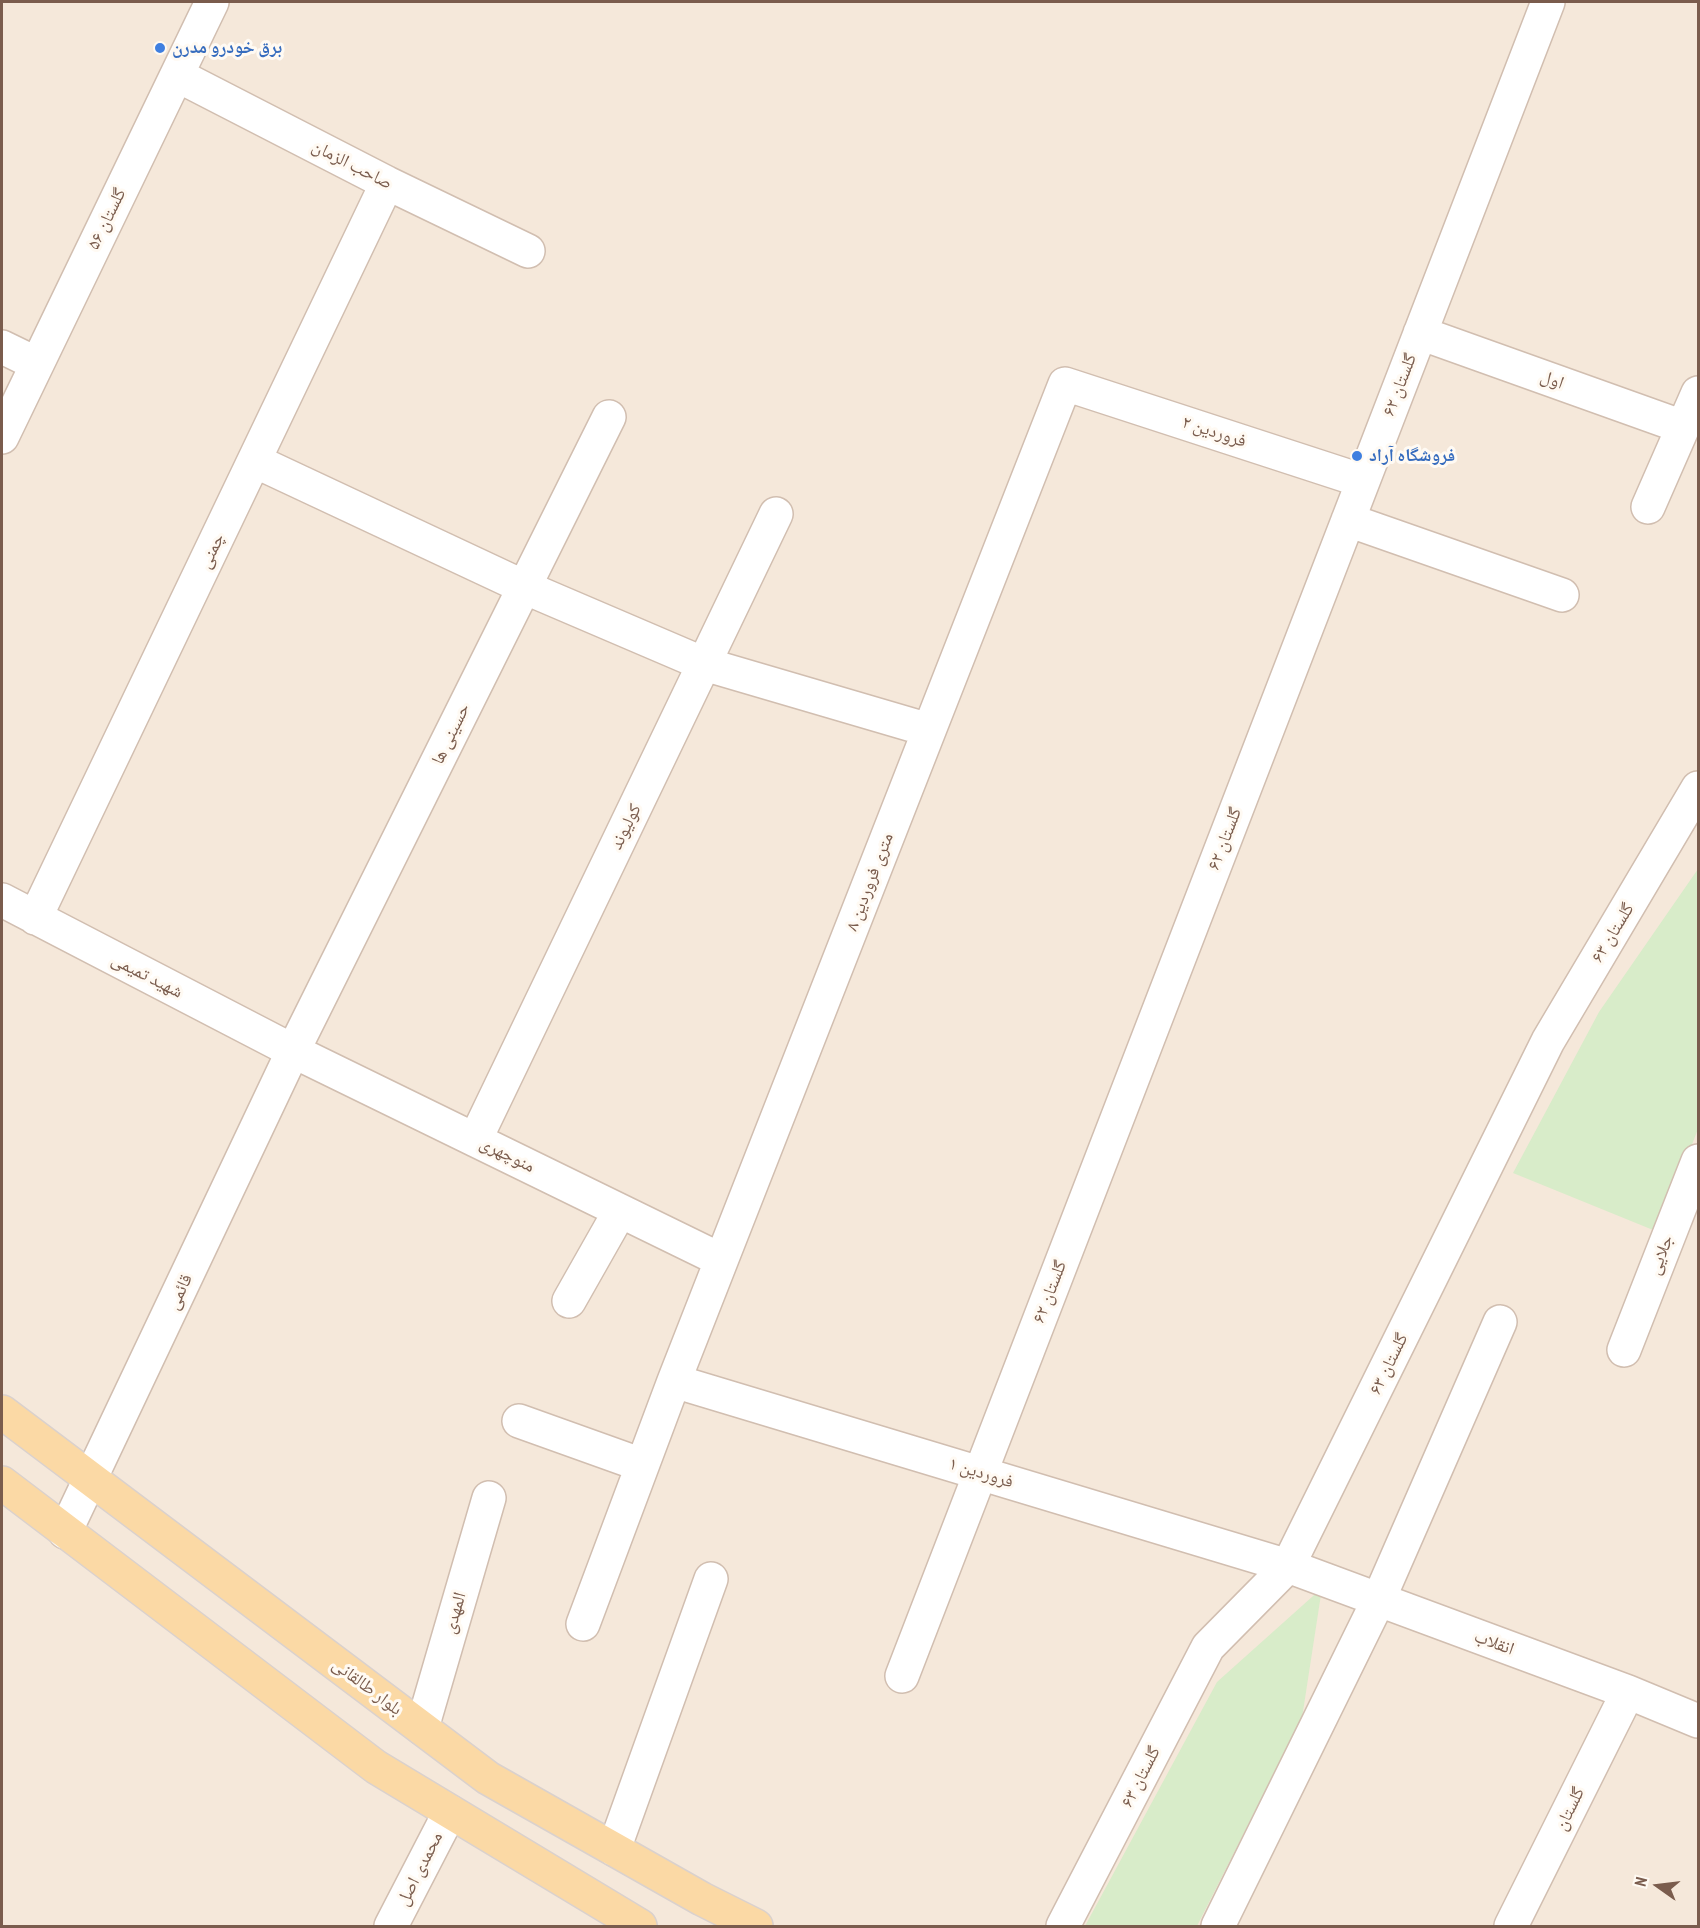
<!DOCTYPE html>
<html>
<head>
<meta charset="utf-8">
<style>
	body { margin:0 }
	#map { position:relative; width:1700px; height:1928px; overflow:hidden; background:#fdf6ec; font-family:"PT Sans Narrow",sans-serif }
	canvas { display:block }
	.frame { position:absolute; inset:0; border:3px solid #7a5c4d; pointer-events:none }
	.north { position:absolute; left:1628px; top:1856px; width:60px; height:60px; -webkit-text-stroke:4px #fffaf3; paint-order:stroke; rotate:284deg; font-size:16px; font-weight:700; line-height:24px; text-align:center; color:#7a5c4d }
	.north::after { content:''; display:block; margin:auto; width:21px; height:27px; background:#7a5c4d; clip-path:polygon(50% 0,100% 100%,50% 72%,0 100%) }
</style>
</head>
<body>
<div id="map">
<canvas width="1700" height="1928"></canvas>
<div class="frame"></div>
<div class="north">N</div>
</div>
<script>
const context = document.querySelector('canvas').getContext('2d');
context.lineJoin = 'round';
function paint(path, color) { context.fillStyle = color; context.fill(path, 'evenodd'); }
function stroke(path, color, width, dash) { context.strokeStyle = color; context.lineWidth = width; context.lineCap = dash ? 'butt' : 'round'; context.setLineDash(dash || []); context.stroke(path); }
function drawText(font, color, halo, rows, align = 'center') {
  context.font = font + ' "PT Sans Narrow","Noto Naskh Arabic",sans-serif'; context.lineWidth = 6; context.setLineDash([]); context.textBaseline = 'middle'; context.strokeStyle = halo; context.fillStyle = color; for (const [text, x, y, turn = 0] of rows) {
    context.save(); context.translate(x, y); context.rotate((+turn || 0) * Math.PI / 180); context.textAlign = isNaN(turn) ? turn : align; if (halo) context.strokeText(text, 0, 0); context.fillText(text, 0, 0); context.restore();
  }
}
paint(new Path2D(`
	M2,2H1698V1926H2Z`), '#f5e8da');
paint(new Path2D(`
	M1698,869V1129L1658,1232L1513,1173L1599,1012Z
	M1322,1588L1302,1718L1197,1926H1085L1217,1682Z`), '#d8ecc9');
const minor = new Path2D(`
	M177,75L387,183L528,251
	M1420,333L1683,427
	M2,347L37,364
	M2,437L212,2
	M255,461L524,587L704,664L929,730
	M1648,507L1698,393
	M1348,520L1562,595
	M2,900L293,1051L721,1260
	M35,918L387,183
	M475,1140L776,514
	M569,1301L620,1211
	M1624,1350L1698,1161
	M674,1381L1288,1566L1628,1692L1698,1721
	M519,1421L642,1465
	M65,1532L293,1051L609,417
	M583,1624L674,1381L1065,384L1363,481
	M902,1676L1548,2
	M422,1728L489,1498
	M614,1849L711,1579
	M391,1926L450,1812
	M1063,1926L1208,1647L1288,1566L1548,1041L1698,788
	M1218,1926L1378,1601L1500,1322
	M1511,1926L1628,1692`);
const major = new Path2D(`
	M2,1412L488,1778L702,1899L756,1926
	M2,1483L376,1767L640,1926`);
stroke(minor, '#d1beb0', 36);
stroke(major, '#dad1cd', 36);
stroke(minor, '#fff', 33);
stroke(major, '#fbd9a5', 33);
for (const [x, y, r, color] of [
	[160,48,6,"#3f7fe0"],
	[1357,456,6,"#3f7fe0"]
]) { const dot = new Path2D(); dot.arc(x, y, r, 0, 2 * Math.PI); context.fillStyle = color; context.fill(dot); stroke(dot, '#fffaf3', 2); }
drawText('bold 18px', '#366cbe', '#fffaf3', [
	["برق خودرو مدرن",172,48],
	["فروشگاه آراد",1369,456]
], 'left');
drawText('18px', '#7a5c4d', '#fffaf3', [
	["صاحب الزمان",352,165,27],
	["گلستان ۵۶",107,219,-64],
	["اول",1552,380,20],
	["گلستان ۶۲",1400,385,-69],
	["فروردین ۲",1214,432,18],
	["چمنی",212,551,-64],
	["حسینی ها",451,734,-64],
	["کولیوند",626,827,-64],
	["گلستان ۶۲",1225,839,-69],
	["۸ متری فروردین",870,882,-69],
	["گلستان ۶۳",1613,933,-59],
	["شهید تمیمی",147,976,27],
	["منوچهری",507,1155,26],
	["جلایی",1661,1255,-69],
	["قائمی",180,1292,-65],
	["گلستان ۶۲",1050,1292,-69],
	["گلستان ۶۳",1389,1364,-64],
	["فروردین ۱",981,1473,17],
	["المهدی",455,1613,-74],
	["انقلاب",1494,1643,20],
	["بلوار طالقانی",367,1687,37],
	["گلستان ۶۳",1141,1777,-63],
	["گلستان",1570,1809,-64],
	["محمدی اصل",420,1869,-63]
]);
</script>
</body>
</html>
